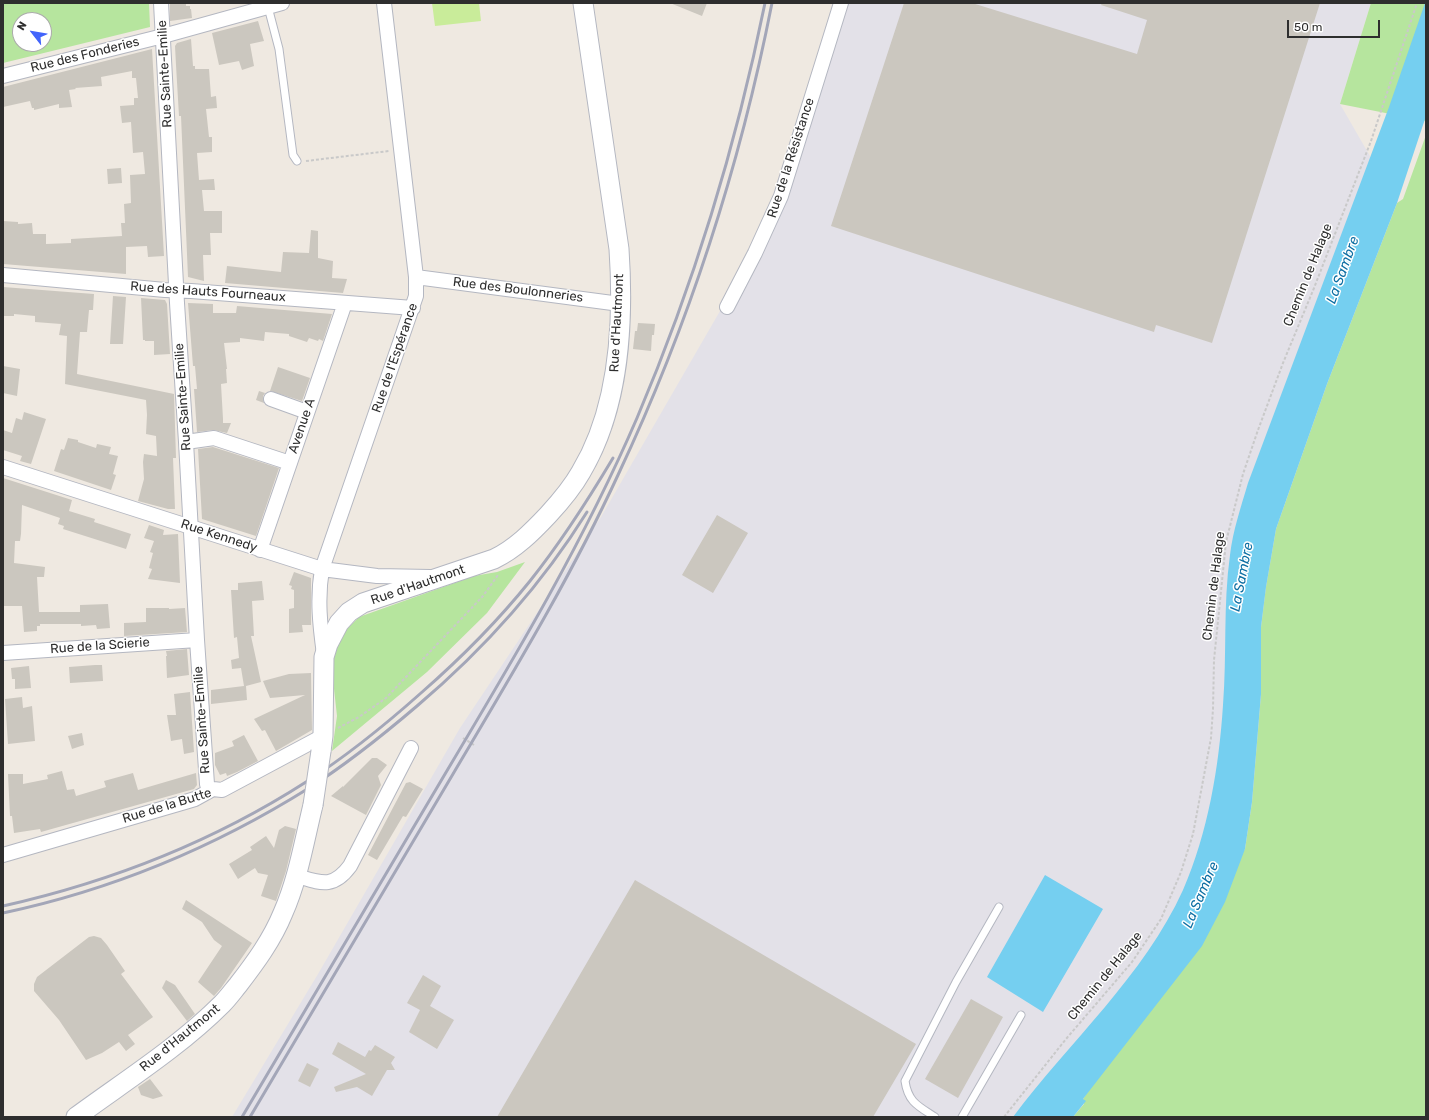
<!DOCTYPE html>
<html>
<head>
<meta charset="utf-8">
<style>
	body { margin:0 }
	#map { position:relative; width:1429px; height:1120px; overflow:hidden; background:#efe9e1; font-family:Rubik,sans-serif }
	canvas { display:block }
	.frame { position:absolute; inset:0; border:4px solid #2e2e2e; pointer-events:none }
	.north { position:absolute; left:12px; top:12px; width:40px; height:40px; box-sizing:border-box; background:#fff; border:1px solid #ababab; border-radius:50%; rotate:301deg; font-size:11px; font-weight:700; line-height:16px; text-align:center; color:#2e2e2e }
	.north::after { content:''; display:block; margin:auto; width:14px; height:18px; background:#4264fb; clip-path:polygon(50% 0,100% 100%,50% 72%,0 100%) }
	.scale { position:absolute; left:1287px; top:20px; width:93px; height:18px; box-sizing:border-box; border:2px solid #2e2e2e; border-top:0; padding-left:5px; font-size:12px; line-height:14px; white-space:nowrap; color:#2e2e2e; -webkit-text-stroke:3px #fff; paint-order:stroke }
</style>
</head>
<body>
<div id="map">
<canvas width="1429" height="1120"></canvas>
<div class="frame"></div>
<div class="north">N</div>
<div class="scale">50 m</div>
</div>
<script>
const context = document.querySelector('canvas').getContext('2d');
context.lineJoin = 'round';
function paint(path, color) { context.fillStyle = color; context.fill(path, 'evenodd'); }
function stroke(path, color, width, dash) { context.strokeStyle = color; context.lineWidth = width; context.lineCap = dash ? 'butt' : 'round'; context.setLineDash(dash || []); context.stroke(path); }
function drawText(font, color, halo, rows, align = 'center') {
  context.font = font + ' Rubik,sans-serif'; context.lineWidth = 3; context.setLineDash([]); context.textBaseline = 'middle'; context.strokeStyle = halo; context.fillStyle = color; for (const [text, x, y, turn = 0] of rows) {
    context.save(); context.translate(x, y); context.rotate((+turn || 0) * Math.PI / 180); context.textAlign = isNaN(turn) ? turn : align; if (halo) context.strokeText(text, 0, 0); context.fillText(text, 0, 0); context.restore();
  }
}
paint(new Path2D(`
	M838,3H1371L1340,104L1397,203L1327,384L1276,529L1261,627V694L1252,802L1073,1117H232L318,974L460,728L601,517L720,311L765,218L792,148Z`), '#e3e1e8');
paint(new Path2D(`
	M3,3H149L150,27L3,63ZM20,20H44V44H20Z
	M1371,3H1426V121L1340,104Z
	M1426,135V1117H1073L1084,1104L1083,1099L1245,849L1252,802L1261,694V627L1266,587L1276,529L1327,384L1397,203L1403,199Z
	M525,562L487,613L427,672L332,751L337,716L331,662L337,643L345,631L359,617L474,576L497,572Z`), '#b6e59e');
paint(new Path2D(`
	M432,3H479L481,21L435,26Z`), '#c9ec9a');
paint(new Path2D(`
	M1425,3H1426V116L1397,203L1327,384L1276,529L1266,587L1261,627V694L1252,802L1245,849L1225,902L1202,946L1083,1099L1086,1101L1073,1117H1013C1069,1042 1144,976 1183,890C1208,833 1219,767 1223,705C1227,655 1223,605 1230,555C1233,530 1241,507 1248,483L1389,107Z
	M1045,875L1103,909L1043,1012L987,977Z`), '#75cff0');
paint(new Path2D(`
	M170,3H186V6H190V9H191L192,18L170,21Z
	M670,3H707L702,16Z
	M904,3H972L1137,54L1147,20L1101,5L1102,3H1320L1212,343L1156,325L1154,332L831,226Z
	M258,21L264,41L250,44L254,66L242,70L239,61L219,65L212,33Z
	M191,39L193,66H195V69H209L211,97L216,96L217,108L206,109L209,137H212V152L197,153L199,180L214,179L215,190H202L204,211H222V233H210L211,255H203L204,281L188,277L181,116H179L176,65L175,46L177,43Z
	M152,49L164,256L148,257L147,246L126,247V274L3,264V221L18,222V224L32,223L33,234H46V244L71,243V239L122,236L121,223H125L124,204L131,203L130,175L145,174L143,152L133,153L131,122L122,123L120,106L134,105V98H138L136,78H132V71L101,77L102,86L75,88L76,89L69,90L72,107L59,108V104L34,110V108H32L30,101L3,107V87Z
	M121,168L122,183L108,184L107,169Z
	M311,230L318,231V258L333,261L332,278L347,279L343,293L225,283L227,266L281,272L283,252L309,253Z
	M3,287L94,294L93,310H89L87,332H80L77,374L174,394L176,458H173L175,509H168L138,501L144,479L143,462L144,454L157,456L156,436L146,434L147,415L146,400L65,384L67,336L59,335L61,324L35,322V316L14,314V316H3Z
	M113,296L126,297L123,344H110Z
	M141,298L165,300L167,304L170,354L154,355V341H145V340H143Z
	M188,303L213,304V313H236L237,306L332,314L323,341L319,339L318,341L309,338L307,342L289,336V334L265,332L264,341L240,338V342L224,343L227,369H226L227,383L221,384L223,419V423H231L227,433L213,430L197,432L194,389H197L195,366H193Z
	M638,323L655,324L654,335H652L651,351L633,349L635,331H637Z
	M3,366L20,369L17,396L3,393Z
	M278,367L310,378L302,401L270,391Z
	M259,391L265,393L263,396L264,403L256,400Z
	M24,412L46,419L31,464L20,461L22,456L3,450V430L12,433L16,418L22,420Z
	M68,438L78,440V442L96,448L97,444L111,447L109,454L118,456L113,474L116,475L111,490L54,471L61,449L64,450Z
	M213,447L279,468L256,536L202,519L198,449Z
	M3,478L72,500L69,511L95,519L94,522L131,534L126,549L63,529L64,526L58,524L60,518L22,505L21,534L20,541H15L14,563L45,567L44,577H37L39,612H80V605L108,604L110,628L97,629L96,625L81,626V624H40V626H37V631L24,632L22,606H3Z
	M717,515L748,533L713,593L682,575Z
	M149,525L164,530L163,535L178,534L180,583L148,579L152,569L149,568L153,553L150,552L154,541L144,538Z
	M294,572L311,578V625H302L303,632L289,633V609L294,608V590L291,589L292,586L289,585Z
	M262,581L264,600L252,601L254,636H251L261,682L246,686L247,700L211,704V690L244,686L241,668L232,669L231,660L239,658L237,637L234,638L231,590H238V583Z
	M146,608H169V609L185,608L187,632L124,636V623L146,622Z
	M187,649L189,675L167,678L166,656H167L166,651Z
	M95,665H102L103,681L70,683L69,667Z
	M29,666L31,688L15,689V679H12L11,668Z
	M311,673L312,730L276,751L265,730L262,731L254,719L305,695L270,698L263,681L289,674Z
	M190,692L194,752L184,754L182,739L171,741L167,715H176L174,694Z
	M22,697L23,708L32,706L35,741L8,744L5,699Z
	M82,733L84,745L72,749L68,736Z
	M244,735L258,761L237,772L227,776L226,773L220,775L215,765V753L234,746L232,741Z
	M372,758H377L387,765L378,776L381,785L366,815L331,796L343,786V787Z
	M62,771L67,790L74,789L76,796L106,787L104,781L133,773L138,790L196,773L197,785L194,789L41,832L40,829L14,833L12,816H10L8,774H23V784L48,779L47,775Z
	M410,782L423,789L406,817L403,816L377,860L368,855L406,783Z
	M285,826L296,829L286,871L276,901L261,896L268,875L258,873L255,868L238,879L229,864L252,850L250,847L266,836L274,848L279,830Z
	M635,880L916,1044L873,1117H497Z
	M186,900L252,943L221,988L214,996L198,982L222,946L214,940L202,922L182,909Z
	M94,936L101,938L107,945L125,971L121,974L153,1017L128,1035L135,1044L126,1051L119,1042L102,1053L86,1060L59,1020L34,991V984L37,977L89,937Z
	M423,975L441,986L430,1006L454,1020L437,1049L409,1032L420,1010L407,1003Z
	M166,980L175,985L195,1014L187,1021L162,988Z
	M971,999L1003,1017L958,1098L925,1079Z
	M338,1042L365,1057L369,1050L371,1051L375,1045L395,1057L391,1063L395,1070H387L372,1096L357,1087L336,1092L334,1087L366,1074L332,1054Z
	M307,1063L319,1069L310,1087L298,1081Z
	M150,1079L163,1096L153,1099L141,1095L138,1087Z`), '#cbc7bf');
const lane = new Path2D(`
	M268,7L279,49L293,155L297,161
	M935,1117C918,1106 908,1102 905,1081L956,982L999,907
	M962,1117L1021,1015`);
const street = new Path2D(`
	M161,3L177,303L186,442L197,640L207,784L209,791
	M3,76L163,36L282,3
	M3,275L165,290L191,291L413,308
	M416,277L620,304
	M727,307L755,253L781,196L841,3
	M271,399L307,412
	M186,442L214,438L290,463
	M3,467L322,569L377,576L430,577
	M260,550L345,303
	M3,653L197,640
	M324,654C320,626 317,598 322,569L416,296V277L384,3
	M3,855L185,802L195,799L213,789L222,790L323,736
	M297,876C321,883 333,889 350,866L411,748`);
const secondary = new Path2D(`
	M321,751L323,736L324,657L328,644L339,623L349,612L363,603L494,559C515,549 532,532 548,515C560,502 572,488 581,472C620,407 624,323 619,249L583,3
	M76,1117C125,1081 179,1047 222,1004C228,998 233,991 238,985C255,963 272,940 283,913C298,879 304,842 313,805`);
stroke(lane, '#b4b7c1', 9);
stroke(street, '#b4b7c1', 16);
stroke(secondary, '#b4b7c1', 21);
stroke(new Path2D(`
	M306,161L389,151
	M338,728L359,717L386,698L483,596L498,575
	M463,738L474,745
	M1004,1117L1066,1039L1132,962L1161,919L1181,872L1193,834L1211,738L1213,709L1214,660L1226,542L1243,474L1258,430L1283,363L1314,288L1371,141L1417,3`), '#c9c9c9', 2, [3, 2]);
stroke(lane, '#fff', 7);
stroke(street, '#fff', 14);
stroke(secondary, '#fff', 19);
stroke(new Path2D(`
	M3,906C110,882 214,841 306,782C347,756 385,725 421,693C460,659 497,622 530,581C561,542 588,500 613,458
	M3,913C111,890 215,847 309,788C347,764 383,735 417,706C483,650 541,586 587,512
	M242,1117C311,1001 379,885 448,769C516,655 584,541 637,418C694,284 736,146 765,3
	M250,1117C317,1003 385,889 453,774C511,676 570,579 618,475C689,324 740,166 772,3`), '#a3a6b8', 3);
const secondaryBridge = new Path2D(`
	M313,805L321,751`);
stroke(secondaryBridge, '#b4b7c1', 21, []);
stroke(secondaryBridge, '#fff', 19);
drawText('13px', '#2e2e2e', '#fff', [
	["Rue des Fonderies",85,55,-14],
	["Rue Sainte-Emilie",165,74,-93],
	["Rue de la Résistance",791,158,-72],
	["Chemin de Halage",1308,275,-68],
	["Rue des Boulonneries",518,290,7],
	["Rue des Hauts Fourneaux",208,292,4],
	["Rue d'Hautmont",617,323,-87],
	["Rue de l'Espérance",395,358,-71],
	["Rue Sainte-Emilie",183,397,-94],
	["Avenue A",302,426,-71],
	["Rue Kennedy",219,536,18],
	["Rue d'Hautmont",418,585,-19],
	["Chemin de Halage",1214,586,-83],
	["Rue de la Scierie",100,646,-4],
	["Rue Sainte-Emilie",202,720,-94],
	["Rue de la Butte",167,806,-17],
	["Chemin de Halage",1105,976,-51],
	["Rue d'Hautmont",180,1038,-39]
]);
drawText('italic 14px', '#0d6fa3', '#fff', [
	["La Sambre",1343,270,-70],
	["La Sambre",1242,577,-79],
	["La Sambre",1201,895,-67]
]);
</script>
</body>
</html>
